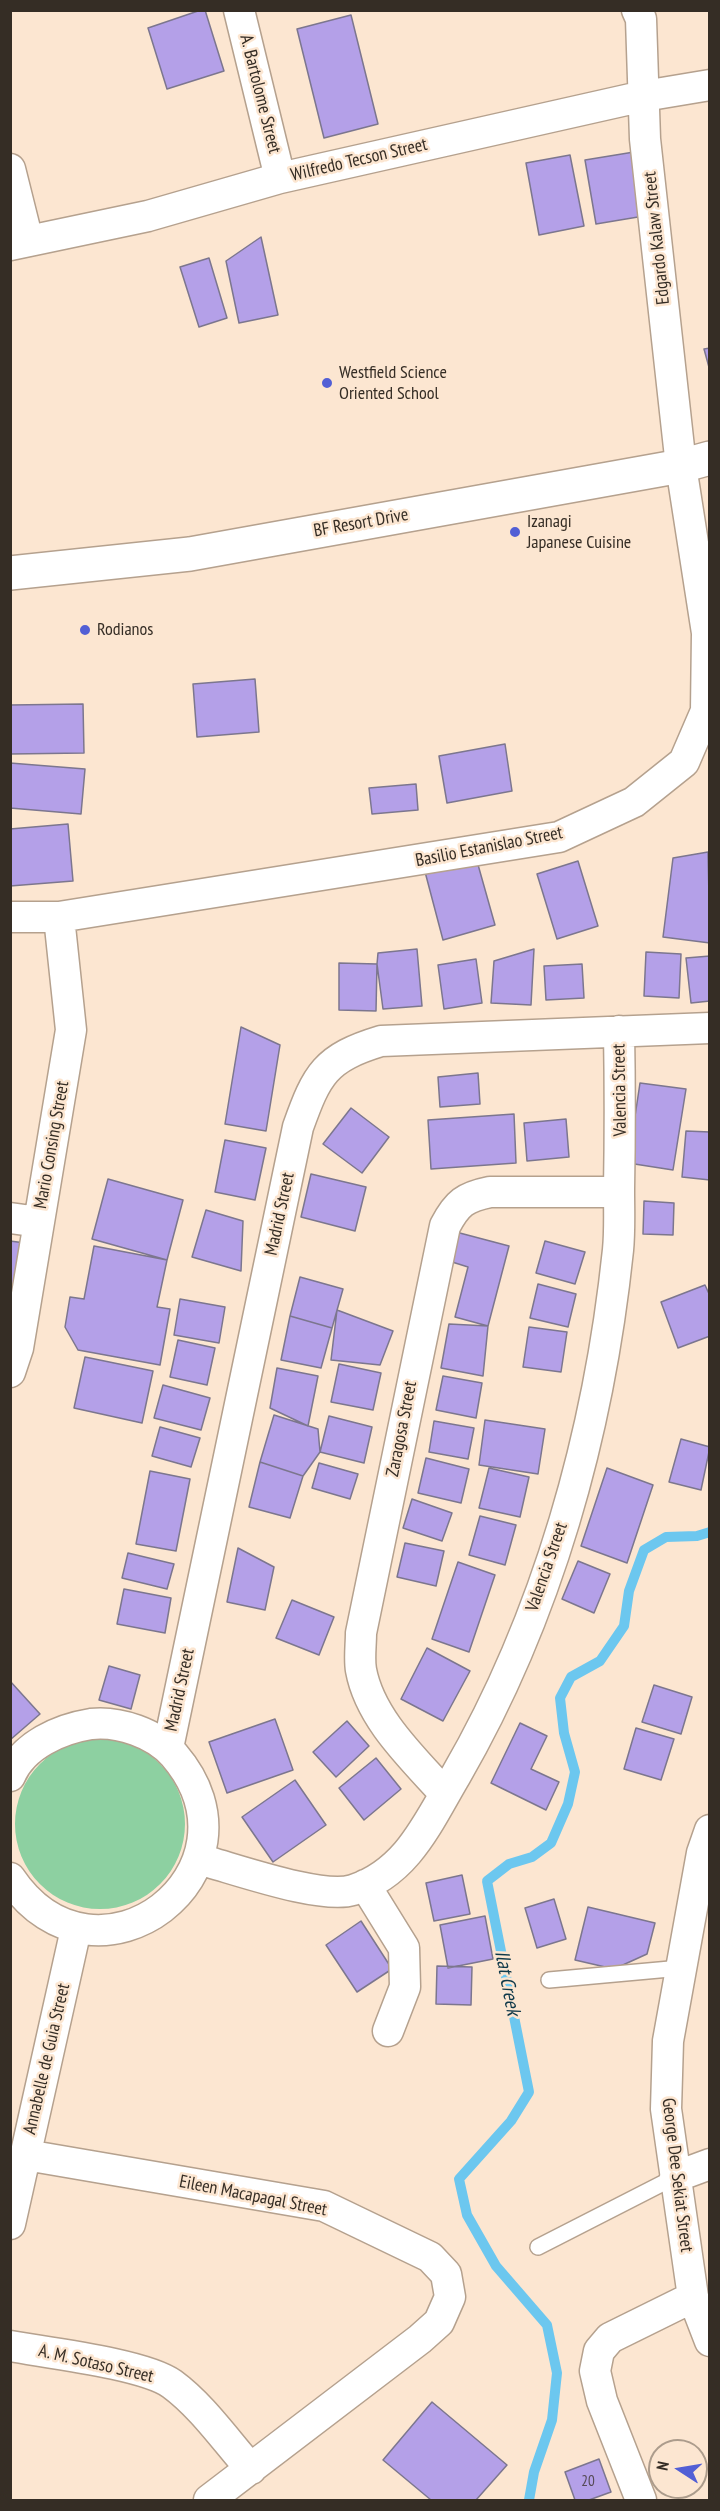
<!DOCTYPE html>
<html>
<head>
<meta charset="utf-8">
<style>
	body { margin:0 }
	#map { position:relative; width:720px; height:2511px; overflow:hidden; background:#fce6d1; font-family:"PT Sans Narrow",sans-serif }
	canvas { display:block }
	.frame { position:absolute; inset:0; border:12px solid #352d25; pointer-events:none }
	.north { position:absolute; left:648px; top:2439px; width:60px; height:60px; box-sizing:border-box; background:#fce6d1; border:2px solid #ac9c8c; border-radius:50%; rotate:282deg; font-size:16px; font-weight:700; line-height:24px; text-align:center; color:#352d25 }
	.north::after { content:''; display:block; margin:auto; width:21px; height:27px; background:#525fd5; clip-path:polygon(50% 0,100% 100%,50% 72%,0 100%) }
</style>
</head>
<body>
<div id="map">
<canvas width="720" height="2511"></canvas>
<div class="frame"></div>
<div class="north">N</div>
</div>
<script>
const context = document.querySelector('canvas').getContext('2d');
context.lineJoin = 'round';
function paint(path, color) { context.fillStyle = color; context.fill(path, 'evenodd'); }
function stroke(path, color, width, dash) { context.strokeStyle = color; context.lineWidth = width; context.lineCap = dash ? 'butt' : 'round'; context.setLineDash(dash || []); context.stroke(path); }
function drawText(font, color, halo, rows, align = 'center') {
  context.font = font + ' "PT Sans Narrow",sans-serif'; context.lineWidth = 5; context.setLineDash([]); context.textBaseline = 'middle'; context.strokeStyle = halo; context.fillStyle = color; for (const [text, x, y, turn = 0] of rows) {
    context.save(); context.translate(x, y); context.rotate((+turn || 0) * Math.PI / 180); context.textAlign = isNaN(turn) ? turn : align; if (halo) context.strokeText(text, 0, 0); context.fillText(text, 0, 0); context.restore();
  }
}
paint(new Path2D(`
	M15 1824a85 85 0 1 1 170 0a85 85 0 1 1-170 0Z`), '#8dd0a1');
stroke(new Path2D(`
	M529,2500L534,2472L552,2420L557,2373L547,2325L496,2266L467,2215L459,2179L511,2121L529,2092L487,1881L509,1864L532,1857L551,1843L568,1804L575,1772L564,1733L560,1698L571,1677L600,1661L624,1626L629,1591L644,1550L666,1537L697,1536L710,1532`), '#6cc7ef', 10);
const building = new Path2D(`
	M201,10H205L224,71L167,89L148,28Z
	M351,15L378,124L324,138L297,29Z
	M634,152L644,216L596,224L585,160Z
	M570,155L584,226L539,235L526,163Z
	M261,237L278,315L239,323L226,261Z
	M209,258L227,318L199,327L180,267Z
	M710,348V371L704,349Z
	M255,679L259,732L197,737L193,684Z
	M83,704L84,753L10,754V705Z
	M505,744L512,791L447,803L439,756Z
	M10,763L85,769L81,814L10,808Z
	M416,784L418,810L372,814L369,788Z
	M68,824L73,881L10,886V829Z
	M708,852L710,943L663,937L673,858Z
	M475,854L495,925L443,940L424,868Z
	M578,861L598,926L557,939L537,874Z
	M417,949L422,1006L383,1009L377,964L378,953Z
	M534,949L531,1005L491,1003L494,961Z
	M646,952L681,954L679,998L644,996Z
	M710,956V1001L691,1003L686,958Z
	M476,959L482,1003L444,1009L438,965Z
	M339,963L377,964L376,1011L339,1010Z
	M582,964L584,998L546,1000L544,966Z
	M241,1027L280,1045L266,1131L225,1124Z
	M478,1073L480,1104L440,1107L438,1077Z
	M640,1083L686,1089L673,1170L628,1163Z
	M351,1108L389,1137L362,1173L323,1144Z
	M514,1114L516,1163L431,1169L428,1120Z
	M566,1119L569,1157L527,1161L524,1123Z
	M686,1131L710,1132V1180L682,1177Z
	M225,1140L266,1148L255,1200L215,1192Z
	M311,1174L366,1187L355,1231L301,1217Z
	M108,1179L183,1200L167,1260L92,1239Z
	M644,1201L674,1203L673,1235L643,1234Z
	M206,1210L243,1221L241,1271L192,1257Z
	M456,1232L509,1246L488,1326L455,1317L468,1267L449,1261Z
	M10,1241L25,1243L10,1318Z
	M545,1241L585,1252L575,1284L536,1273Z
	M94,1246L167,1260L157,1307L170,1309L160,1365L78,1350L65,1327L70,1297L84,1299Z
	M300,1277L343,1289L332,1328L290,1316Z
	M538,1284L576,1294L568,1327L530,1318Z
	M705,1285L710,1296V1336L678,1348L661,1302Z
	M180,1299L225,1307L219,1343L174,1335Z
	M337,1310L393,1331L380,1365L331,1360Z
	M290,1316L332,1328L321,1368L281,1360Z
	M449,1324L488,1326L483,1376L441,1368Z
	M529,1327L567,1332L561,1372L523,1367Z
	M178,1340L215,1348L207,1385L170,1377Z
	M85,1357L153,1371L142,1423L74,1408Z
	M339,1364L381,1373L373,1410L331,1402Z
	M277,1368L318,1376L308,1426L270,1408Z
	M443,1376L482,1383L476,1418L436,1410Z
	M163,1385L210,1398L201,1430L154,1418Z
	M274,1415L318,1429L320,1452L303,1476L260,1462Z
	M329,1416L372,1427L364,1463L320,1452Z
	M485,1420L545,1429L538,1474L479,1465Z
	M434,1421L474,1428L468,1459L429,1452Z
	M160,1427L200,1438L191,1467L152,1456Z
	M681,1439L710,1447L701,1490L669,1482Z
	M426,1458L469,1469L461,1503L418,1493Z
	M260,1462L303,1476L290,1518L249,1507Z
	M319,1463L358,1474L350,1499L312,1488Z
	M489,1468L529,1477L520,1517L479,1508Z
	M607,1468L653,1485L627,1563L581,1546Z
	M150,1471L190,1479L176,1551L136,1544Z
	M412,1499L452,1513L442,1541L403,1528Z
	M480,1516L516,1525L505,1565L469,1555Z
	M405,1543L444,1551L436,1586L397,1577Z
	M238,1548L274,1567L265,1610L227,1602Z
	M128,1553L174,1564L167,1589L122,1578Z
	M578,1561L610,1574L594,1613L562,1599Z
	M458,1562L495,1575L469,1652L432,1639Z
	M124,1589L171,1598L165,1633L117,1624Z
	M292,1600L334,1617L319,1655L276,1638Z
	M427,1648L470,1671L443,1721L401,1699Z
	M109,1666L140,1675L131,1709L99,1700Z
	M10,1681L40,1714L10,1740Z
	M654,1685L692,1697L681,1734L642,1722Z
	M275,1719L293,1770L227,1793L209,1742Z
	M347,1721L369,1746L336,1777L313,1752Z
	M520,1723L547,1736L531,1769L559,1782L546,1810L491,1783Z
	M636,1728L674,1739L661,1780L624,1769Z
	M376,1758L401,1789L364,1820L339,1788Z
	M295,1780L326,1825L273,1862L242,1817Z
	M462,1875L470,1914L434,1921L426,1883Z
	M554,1899L566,1939L537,1948L525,1908Z
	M588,1907L655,1923L647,1954L614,1969L575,1960Z
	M485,1916L493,1959L448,1968L440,1925Z
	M361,1921L392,1969L357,1992L326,1945Z
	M437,1966L472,1967L471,2005L436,2004Z
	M432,2402L507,2465L476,2500H431L383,2460Z
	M599,2459L611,2492L589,2500H575L565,2472Z`);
paint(building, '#b4a0e8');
stroke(building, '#7c768e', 1.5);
const service = new Path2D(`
	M549,1980L681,1968
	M538,2247L675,2177`);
const minor = new Path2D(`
	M239,10L280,178
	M10,169L28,241
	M10,245L148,216L280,178L644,96L710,85
	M10,917H59L559,837L634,802L684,762L706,711L707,633L681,466L645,139L641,19L637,10
	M10,1218L39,1222
	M10,1372L18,1348L71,1030L59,917
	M168,1748L298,1127C317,1074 325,1058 381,1041L710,1028
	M10,1776C23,1745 60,1729 91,1724C119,1721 155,1733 174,1755C273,1870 97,2007 10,1878
	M445,1794C413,1758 370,1719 361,1670C359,1659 361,1645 361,1633L445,1226C457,1203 465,1197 490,1192H619
	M710,1830L702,1853L668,2041L666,2109L693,2297L710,2341
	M198,1859C233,1868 321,1900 353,1890C408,1872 428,1822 456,1775C548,1616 599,1432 618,1250C620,1230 619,1210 619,1190C620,1137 620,1084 619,1031
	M365,1885L404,1948L405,1987L388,2031
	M26,2155L324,2206L430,2257L446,2274L450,2297L439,2322L420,2339L209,2500
	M675,2177L710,2164
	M10,2224L76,1929
	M10,2346C49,2353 144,2364 172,2384C202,2406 226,2441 251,2469
	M641,2500L602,2401L595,2371L599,2351L610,2338L693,2297`);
const secondary = new Path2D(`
	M10,573L190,554L681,466L710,458`);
stroke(service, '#b5a18e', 18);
stroke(minor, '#b5a18e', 33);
stroke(secondary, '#b5a18e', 36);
stroke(service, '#fff', 15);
stroke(minor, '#fff', 30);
stroke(secondary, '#fff', 33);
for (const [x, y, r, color] of [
	[327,383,6,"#525fd5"],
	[515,532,6,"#525fd5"],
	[85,630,6,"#525fd5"]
]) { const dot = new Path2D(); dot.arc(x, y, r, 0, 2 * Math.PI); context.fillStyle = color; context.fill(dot); stroke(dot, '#fce6d1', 2); }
drawText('15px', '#554a56', null, [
	["20",588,2482]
]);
drawText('18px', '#352d25', '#fce6d1', [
	["A. Bartolome Street",260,94,76],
	["Wilfredo Tecson Street",359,160,-13],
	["Edgardo Kalaw Street",657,238,-96],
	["BF Resort Drive",361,523,-10],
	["Basilio Estanislao Street",489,847,-11],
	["Valencia Street",620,1090,-91],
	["Mario Consing Street",52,1145,-80],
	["Madrid Street",280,1214,-78],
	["Zaragosa Street",402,1429,-79],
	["Valencia Street",547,1567,-71],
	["Madrid Street",180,1690,-78],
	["Annabelle de Guia Street",47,2059,-77],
	["George Dee Sekiat Street",677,2175,83],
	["Eileen Macapagal Street",253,2196,11],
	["A. M. Sotaso Street",96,2364,13]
]);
drawText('18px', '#352d25', '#fce6d1', [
	["Westfield Science",339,373],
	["Oriented School",339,394],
	["Izanagi",527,522],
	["Japanese Cuisine",527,543],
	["Rodianos",97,630]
], 'left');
drawText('italic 20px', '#0f394a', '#fce6d1', [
	["Ilat Creek",507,1983,79]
]);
</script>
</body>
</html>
